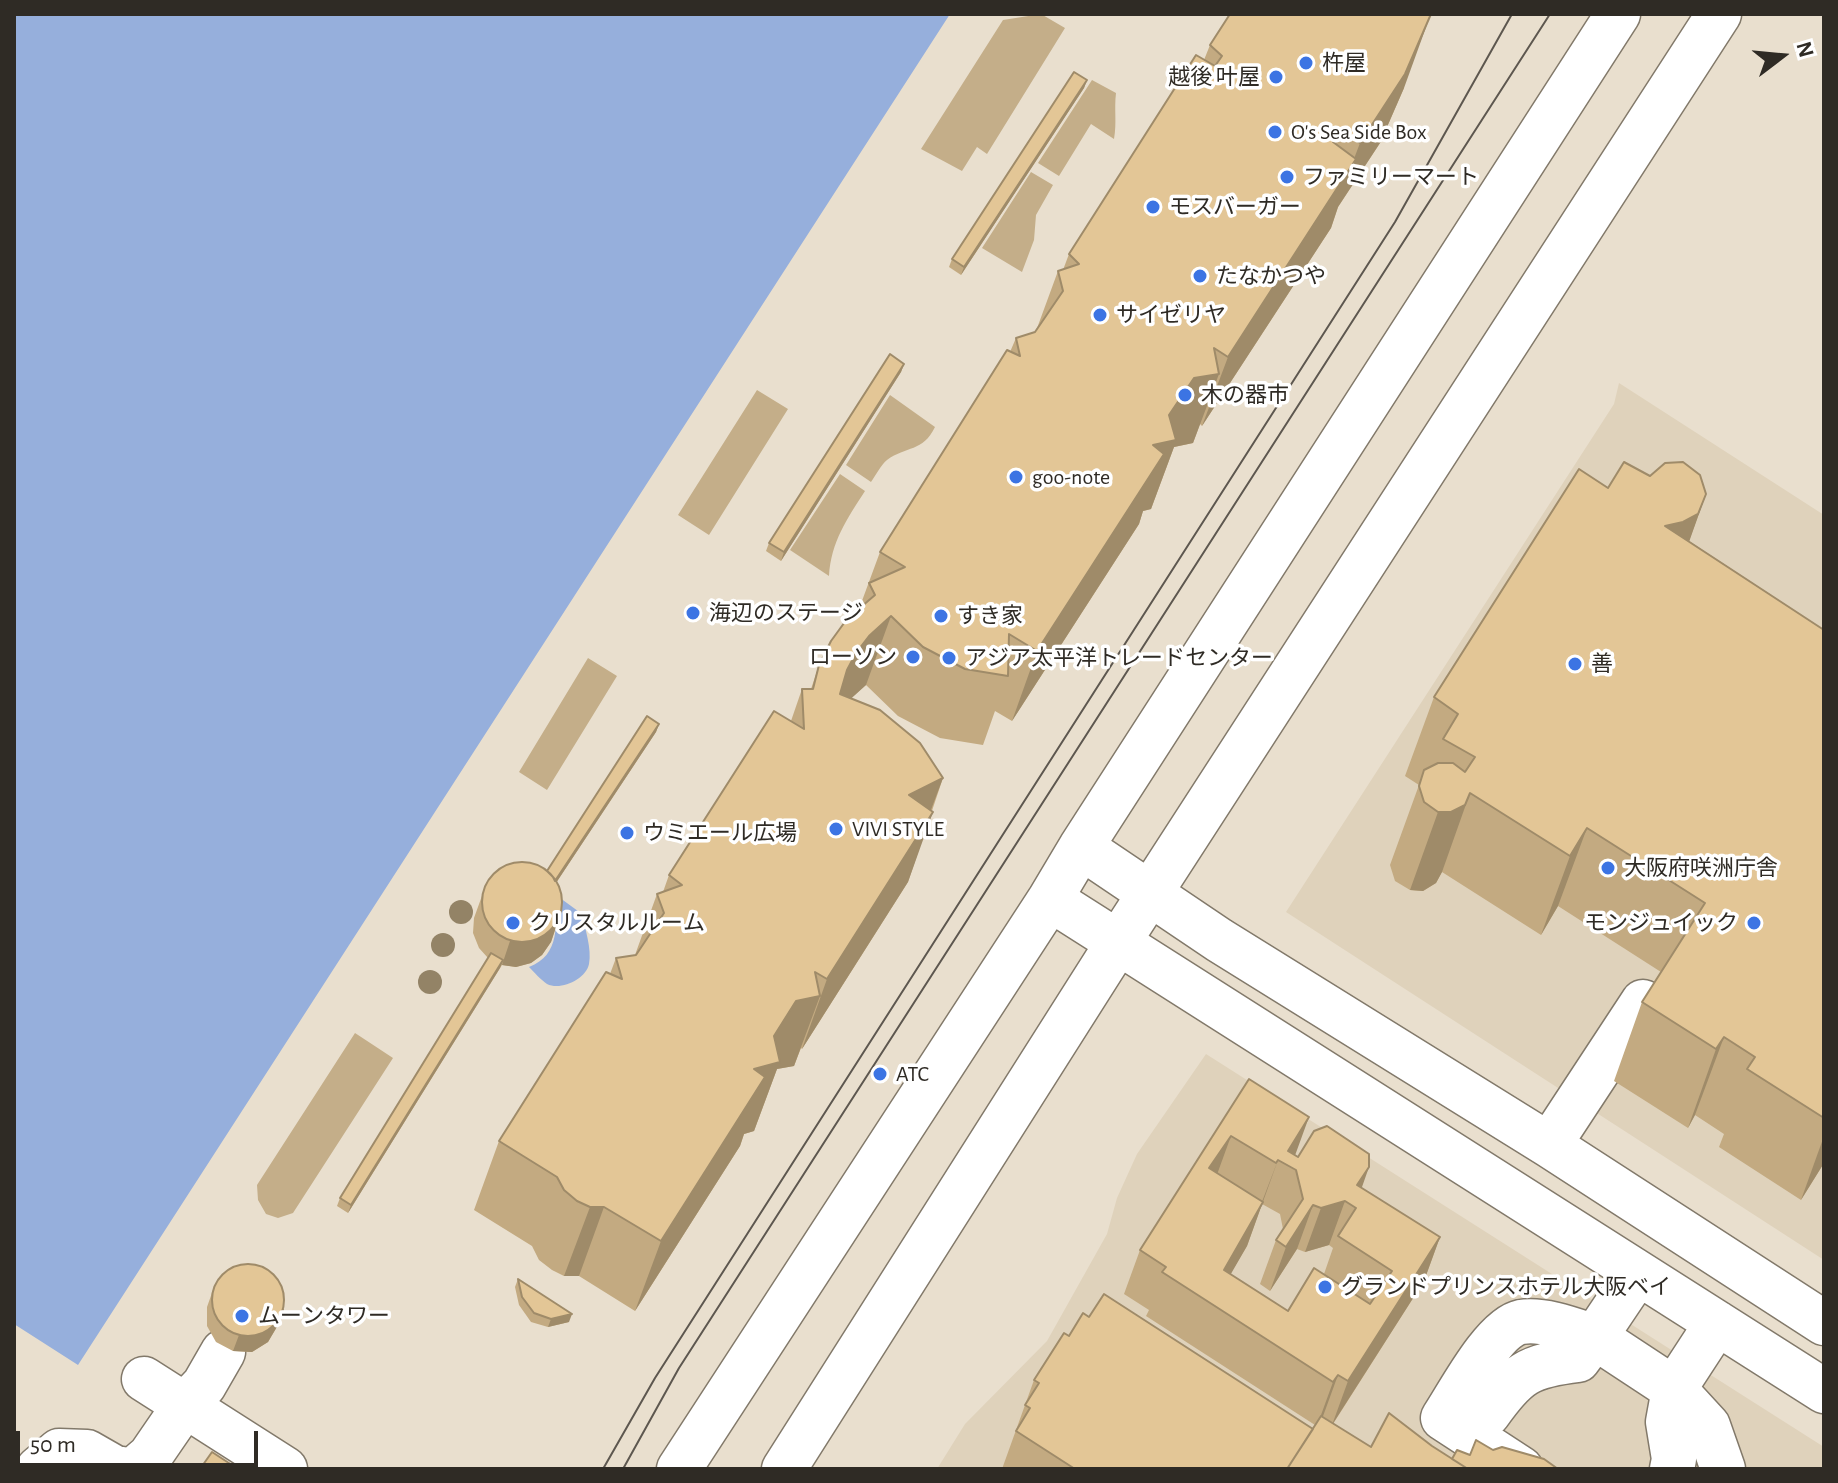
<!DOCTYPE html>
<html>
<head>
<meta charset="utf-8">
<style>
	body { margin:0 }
	#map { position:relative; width:1838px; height:1483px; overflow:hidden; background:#e9dfce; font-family:"Alegreya Sans",sans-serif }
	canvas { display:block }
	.frame { position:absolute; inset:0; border:16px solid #2f2b25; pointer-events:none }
	.north { position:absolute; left:1742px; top:16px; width:80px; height:80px; -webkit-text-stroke:6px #fff; paint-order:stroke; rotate:74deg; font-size:22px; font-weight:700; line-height:32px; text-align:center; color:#2f2b25 }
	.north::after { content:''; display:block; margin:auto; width:28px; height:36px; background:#2f2b25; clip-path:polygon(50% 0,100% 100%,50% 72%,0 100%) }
	.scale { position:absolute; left:16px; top:1431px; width:242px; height:36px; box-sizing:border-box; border:4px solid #2f2b25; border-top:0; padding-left:10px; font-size:24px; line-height:28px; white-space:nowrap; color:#2f2b25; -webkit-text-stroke:6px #fff; paint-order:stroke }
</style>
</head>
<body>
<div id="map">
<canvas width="1838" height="1483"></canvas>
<div class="frame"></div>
<div class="north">N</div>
<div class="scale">50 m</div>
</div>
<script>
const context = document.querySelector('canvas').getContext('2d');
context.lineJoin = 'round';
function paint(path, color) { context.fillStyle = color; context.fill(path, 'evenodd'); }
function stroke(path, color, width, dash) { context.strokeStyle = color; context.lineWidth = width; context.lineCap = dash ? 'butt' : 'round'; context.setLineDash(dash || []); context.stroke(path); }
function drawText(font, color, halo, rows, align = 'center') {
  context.font = font + ' "Alegreya Sans","Noto Sans JP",sans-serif'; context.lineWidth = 7; context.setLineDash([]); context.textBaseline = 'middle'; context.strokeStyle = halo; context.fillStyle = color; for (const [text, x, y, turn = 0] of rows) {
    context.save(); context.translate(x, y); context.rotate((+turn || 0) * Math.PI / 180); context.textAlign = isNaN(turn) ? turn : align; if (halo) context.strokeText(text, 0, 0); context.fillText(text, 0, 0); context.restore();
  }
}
paint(new Path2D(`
	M1619,383L1824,515V1260L1286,912L1614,404Z
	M1206,1054L1824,1447V1469H937L965,1424L1047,1341L1107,1234L1117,1198L1137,1154Z`), '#dfd2bb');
paint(new Path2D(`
	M1041,14L1065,28L987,154L977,147L962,171L921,149L1003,20Z
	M1092,80L1116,93C1114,109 1117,123 1114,139L1091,124L1059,176L1038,163Z
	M1031,172L1053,185L1036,215L1034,240L1022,272L982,248Z
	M757,390L788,409L709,535L678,515Z
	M890,395L935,427C923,452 906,446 887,460C881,465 876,475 871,482L846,465Z
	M840,474L865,491C847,519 831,542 829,576L790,550Z
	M588,658L617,676L547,790L519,772Z
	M355,1033L393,1058L293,1213L278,1218L266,1214L258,1200L257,1185Z`), '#c4ae89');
paint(new Path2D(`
	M14,14H950L78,1365L14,1324Z
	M556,895L582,914C585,929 592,949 589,964C586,979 561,991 547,984C541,980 534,972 529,967C561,955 556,923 556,895Z`), '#96afdc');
const minor = new Path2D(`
	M1081,847L1219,940L1549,1145L1824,1323
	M1050,899L1824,1391
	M1549,1145L1643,1002
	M1717,1323L1674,1389L1708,1426L1723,1469
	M144,1379L285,1469
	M1488,1414C1517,1373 1528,1366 1578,1360L1595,1337L1674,1389L1668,1422L1674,1459L1672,1469
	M38,1469L59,1451L87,1452L115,1468L122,1469
	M135,1469L150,1456L185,1405L204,1385L223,1352
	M679,1469L1050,899L1081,847L1618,14
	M784,1469L1119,941L1719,14
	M1521,1469L1443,1418C1459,1394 1493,1328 1521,1322C1543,1318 1574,1330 1595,1337L1638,1273`);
stroke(minor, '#82796a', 47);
stroke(minor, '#fff', 44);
stroke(new Path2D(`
	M603,1469L655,1378L1395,222L1512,14
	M623,1469L679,1368L1550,14`), '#5d574f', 2);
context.fillStyle = '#938366';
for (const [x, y] of [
	[461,912],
	[443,945],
	[430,982]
]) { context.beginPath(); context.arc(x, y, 12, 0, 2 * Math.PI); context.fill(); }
paint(new Path2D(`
	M1210,45L1404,88L1380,143L1338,207L1331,228L1202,426L1200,424L1193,443L1174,447L1151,509L1143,511L1139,524L1012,721L995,711L983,745L940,738L898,716L866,685L851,698L943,778L908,882L802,1049L801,1048L794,1066L777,1069L754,1131L744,1134L740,1146L635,1311L579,1276H564L552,1270L539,1260L532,1246L474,1210L499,1141L610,974L616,958L635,955L657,894L663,892L669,875L791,721L802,689H811L819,665L859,609L880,552L1010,352L1016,338L1035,332L1036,331L1058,271L1063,270L1069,254L1204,60Z
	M1087,80L1084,88L961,275L949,267L952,259Z
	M904,364L901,372L781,561L766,551L769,543Z
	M1650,476L1706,494L1689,541L1824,630V1163L1801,1200L1719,1147L1724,1134L1695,1115L1688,1128L1614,1081L1642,1002L1661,972L1558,906L1541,935L1442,872L1436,883L1423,891L1410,890L1395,881L1390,865L1419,785L1405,776L1434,697L1608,488Z
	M659,724L656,732L556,883L559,918L551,942L542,955L531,963L516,967L502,965L348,1213L337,1206L340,1198L488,958L479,948L473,933L474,918L483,893L547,871Z
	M1249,1079L1295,1155L1362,1188L1440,1237L1424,1281L1333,1424L1371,1447L1432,1446L1452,1459L1493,1450L1558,1469H1002L1034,1380L1069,1336L1313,1429L1315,1425L1146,1316L1149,1310L1124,1294L1140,1250ZM1262,1204L1280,1214L1283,1229L1276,1240L1260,1284L1270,1291L1297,1249L1305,1252L1329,1245L1333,1248L1324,1274L1288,1311L1230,1274L1247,1246Z
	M518,1279L569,1322L548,1327L531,1322L519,1305L515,1287Z
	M213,1290L284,1309L278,1325L268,1342L252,1352L233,1351L216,1342L207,1326V1307Z`), '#c3aa81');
paint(new Path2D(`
	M1429,19L1404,88L1380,143L1338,207L1331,228L1202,426L1228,357L1352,164L1360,143Z
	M1087,80L1084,88L961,275L964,267Z
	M904,364L901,372L781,561L784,552Z
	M1219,374L1193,443L1174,447L1151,509L1143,511L1139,524L1012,721L1037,651L1153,445L1169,415L1194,378Z
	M1706,494L1678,573L1665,526Z
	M891,616L866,685L844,705L831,722L847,670L856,653L869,636Z
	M659,724L656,732L546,898L549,890Z
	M943,778L926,823L933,812L908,882L802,1049L827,979L909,795Z
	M1470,793L1442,872L1436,883L1423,891L1410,890L1438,812Z
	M1587,828L1558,906L1541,935L1570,856Z
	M559,918L551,942L542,955L531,963L516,967L502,965L510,941Z
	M503,960L500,968L348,1213L351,1205Z
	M820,996L794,1066L777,1069L754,1131L744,1134L740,1146L635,1311L661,1241L754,1069L796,1001Z
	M1724,1037L1695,1115L1688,1128L1716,1049Z
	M1309,1117L1293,1161L1288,1151Z
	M1231,1136L1215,1180L1209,1168Z
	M1824,1136V1163L1801,1200Z
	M1278,1160L1247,1246L1213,1305L1224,1270L1260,1207Z
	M1369,1167L1355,1207L1357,1185Z
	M1345,1201L1329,1245L1305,1252L1321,1208Z
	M1313,1205L1297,1249L1270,1291L1286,1247Z
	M590,1207H604L579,1276H564Z
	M1440,1237L1424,1281L1332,1425L1348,1381Z
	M284,1309L278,1325L268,1342L252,1352L233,1351L239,1335Z
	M572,1314L569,1322L548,1327L551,1319Z
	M1338,1375L1322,1419L1317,1426L1333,1382Z`), '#9f8b69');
const building = new Path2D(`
	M1230,14H1431L1405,74L1360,143L1340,131L1333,142L1356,159L1228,357L1214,348L1219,374L1194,378L1169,415L1176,440L1153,445L1164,454L1037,651L1009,634L1008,676L965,669L923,647L891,616L869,636L856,653L847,670L840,694L880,710L920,743L943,778L909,795L933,812L827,979L815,972L820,996L796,1001L774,1036L780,1062L754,1069L765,1077L661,1241L604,1207H590L577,1201L564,1190L557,1177L499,1141L606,972L622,979L616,958L636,955L664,913L657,894L682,885L669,875L774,711L804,729L802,689H813L819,665L831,641L847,619L875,595L869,583L905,567L880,552L1007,350L1020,356L1016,338L1035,332L1063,291L1058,271L1079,264L1069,254L1196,55L1215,66L1222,56L1210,45Z
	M1074,72L1087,80L964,267L952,259Z
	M890,354L904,364L784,552L769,543Z
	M1624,462L1650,476L1665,463L1683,462L1700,475L1706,494L1698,514L1683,522L1665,526L1824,630V1118L1747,1069L1755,1057L1724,1037L1716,1049L1642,1002L1705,903L1587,828L1570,856L1470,793L1465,805L1451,812H1438L1424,802L1419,786L1424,770L1438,763H1453L1465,772L1475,757L1443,739L1458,714L1434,697L1579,469L1608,488Z
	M647,716L659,724L555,881L553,877L547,871Z
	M482 902a40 40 0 1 1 80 0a40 40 0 1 1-80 0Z
	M491,953L503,960L351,1205L340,1198Z
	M1249,1079L1309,1117L1288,1151L1298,1157L1314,1131L1327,1126L1369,1154V1167L1357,1185L1440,1237L1348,1381L1338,1375L1333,1382L1162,1272L1166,1267L1140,1250ZM1231,1136L1276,1163L1278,1160L1296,1170L1303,1199L1276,1240L1286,1247L1313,1205L1321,1208L1345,1201L1356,1208L1338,1236L1392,1271L1370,1304L1314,1268L1288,1311L1224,1270L1263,1202L1209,1168Z
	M212 1300a36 36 0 1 1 72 0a36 36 0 1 1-72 0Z
	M518,1279L572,1314L551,1319L534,1313L522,1297Z
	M1104,1294L1313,1429L1287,1469H1075L1016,1431L1030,1408L1025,1405L1039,1383L1034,1380L1064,1333L1069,1336L1083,1313L1089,1317Z
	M1389,1413L1432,1446L1468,1469H1287L1321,1416L1371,1447Z
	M1476,1440L1493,1450L1502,1447L1544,1459L1558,1469H1468L1452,1459L1457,1450L1470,1455Z
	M212,1452L238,1469H200Z`);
paint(building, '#e3c696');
stroke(building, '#9f8b69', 2);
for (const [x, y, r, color] of [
	[1306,63,8,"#3c74e3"],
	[1276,77,8,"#3c74e3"],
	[1275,132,8,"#3c74e3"],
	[1287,177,8,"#3c74e3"],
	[1153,207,8,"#3c74e3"],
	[1200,276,8,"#3c74e3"],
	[1100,315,8,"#3c74e3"],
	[1185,395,8,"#3c74e3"],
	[1016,477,8,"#3c74e3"],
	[693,613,8,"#3c74e3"],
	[941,616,8,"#3c74e3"],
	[913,657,8,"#3c74e3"],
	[949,658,8,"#3c74e3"],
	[1575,664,8,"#3c74e3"],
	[836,829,8,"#3c74e3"],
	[627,833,8,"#3c74e3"],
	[1608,868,8,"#3c74e3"],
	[513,923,8,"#3c74e3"],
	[1754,923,8,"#3c74e3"],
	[880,1074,8,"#3c74e3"],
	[1325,1287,8,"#3c74e3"],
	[242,1316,8,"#3c74e3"]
]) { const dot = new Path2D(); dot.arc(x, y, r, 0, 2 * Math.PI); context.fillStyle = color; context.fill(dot); stroke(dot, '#fff', 3); }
drawText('22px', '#2f2b25', '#fff', [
	["杵屋",1322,63],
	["越後 叶屋",1260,77,"right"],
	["O's Sea Side Box",1291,132],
	["ファミリーマート",1303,177],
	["モスバーガー",1169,207],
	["たなかつや",1216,276],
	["サイゼリヤ",1116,315],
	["木の器市",1201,395],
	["goo-note",1032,477],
	["海辺のステージ",709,613],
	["すき家",957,616],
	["ローソン",897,657,"right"],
	["アジア太平洋トレードセンター",965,658],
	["善",1591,664],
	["VIVI STYLE",852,829],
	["ウミエール広場",643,833],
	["大阪府咲洲庁舎",1624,868],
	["クリスタルルーム",529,923],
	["モンジュイック",1738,923,"right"],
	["ATC",896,1074],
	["グランドプリンスホテル大阪ベイ",1341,1287],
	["ムーンタワー",258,1316]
], 'left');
</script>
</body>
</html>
